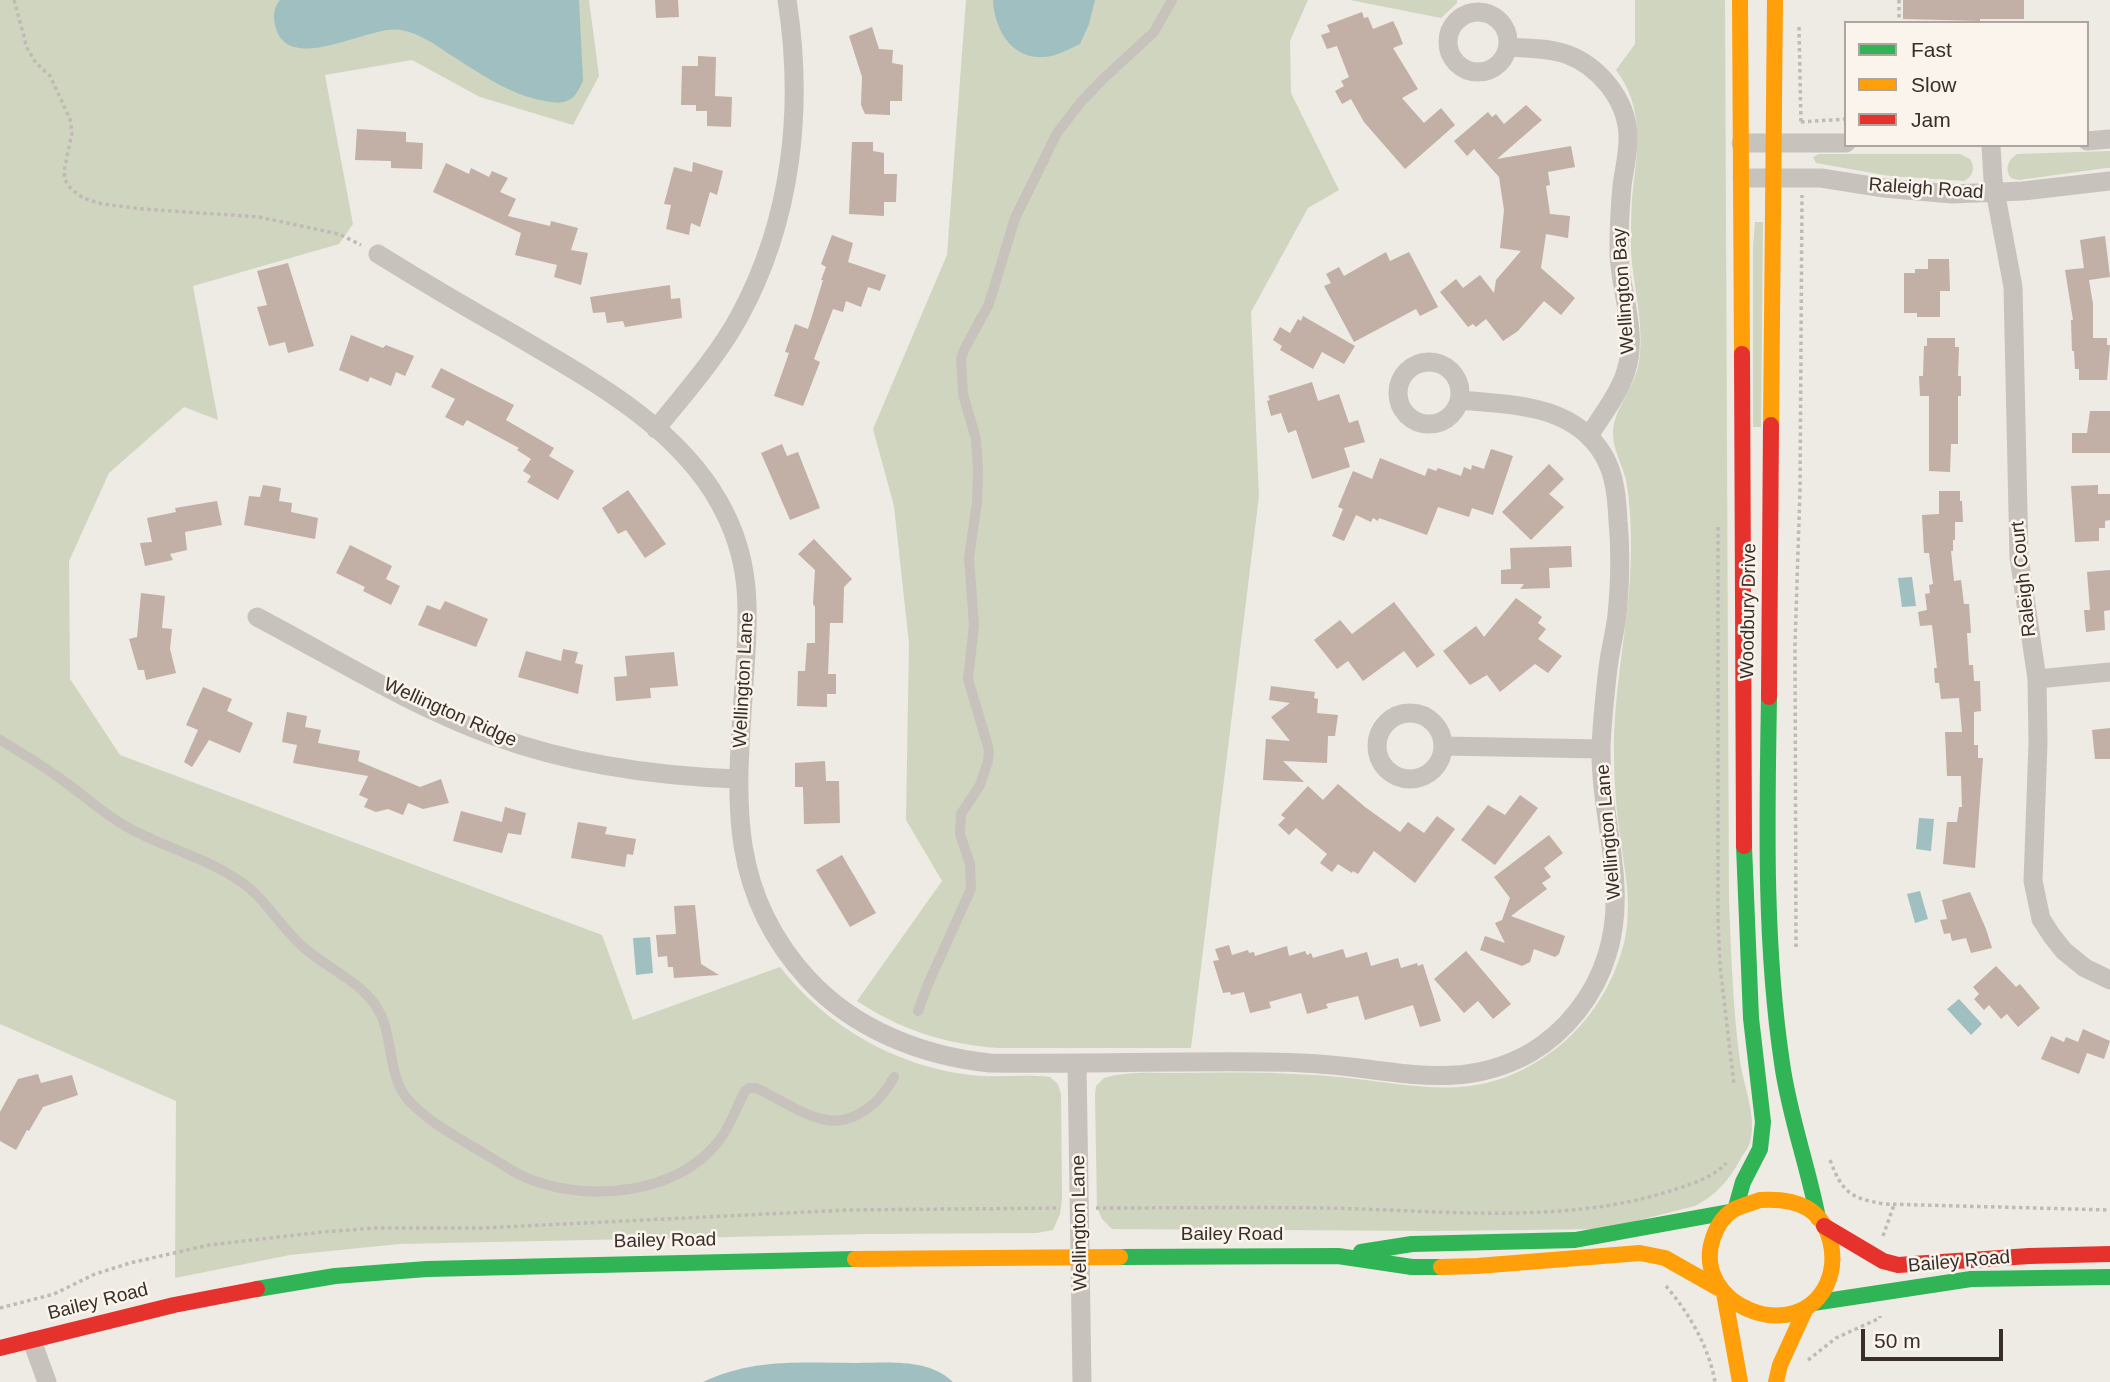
<!DOCTYPE html>
<html>
<head>
<meta charset="utf-8">
<style>
	body { margin:0 }
	#map { position:relative; width:2110px; height:1382px; overflow:hidden; background:#eeeae4; font-family:Helvetica,sans-serif }
	canvas { display:block }
	.legend { position:absolute; left:1844px; top:21px; width:245px; height:126px; box-sizing:border-box; background:#faf4ec; border:2px solid #ada59e; margin:0; padding:9px 12px; list-style:none; font-size:21px; color:#392f2a }
	.legend li { display:flex; align-items:center; gap:14px; height:35px }
	.legend b { width:35px; border:2px solid #ada59e }
	.scale { position:absolute; left:1861px; top:1329px; width:142px; height:32px; box-sizing:border-box; border:4px solid #392f2a; border-top:0; padding-left:9px; font-size:21px; line-height:24px; white-space:nowrap; color:#392f2a; -webkit-text-stroke:5px #faf4ec; paint-order:stroke }
</style>
</head>
<body>
<div id="map">
<canvas width="2110" height="1382"></canvas>
<ul class="legend">
<li><b style="height:9px;background:#30b455"></b>Fast</li>
<li><b style="height:9px;background:#ff9f0a"></b>Slow</li>
<li><b style="height:9px;background:#e5322d"></b>Jam</li>
</ul>
<div class="scale">50 m</div>
</div>
<script>
const context = document.querySelector('canvas').getContext('2d');
context.lineJoin = 'round';
function paint(path, color) { context.fillStyle = color; context.fill(path, 'evenodd'); }
function stroke(path, color, width, dash) { context.strokeStyle = color; context.lineWidth = width; context.lineCap = dash ? 'butt' : 'round'; context.setLineDash(dash || []); context.stroke(path); }
function drawText(font, color, halo, rows, align = 'center') {
  context.font = font + ' Helvetica,sans-serif'; context.lineWidth = 5; context.setLineDash([]); context.textBaseline = 'middle'; context.strokeStyle = halo; context.fillStyle = color; for (const [text, x, y, turn = 0] of rows) {
    context.save(); context.translate(x, y); context.rotate((+turn || 0) * Math.PI / 180); context.textAlign = isNaN(turn) ? turn : align; if (halo) context.strokeText(text, 0, 0); context.fillText(text, 0, 0); context.restore();
  }
}
paint(new Path2D(`
	M0,0H589L599,76L573,125L480,97L412,60L325,75L353,224L339,244L193,286L218,420L184,407L109,473L69,561L70,679L120,755L602,935L633,1020L780,967C826,1026 895,1066 970,1075C996,1078 1023,1074 1050,1077L1058,1084L1061,1094L1062,1199L1060,1214L1053,1230L1037,1233L870,1234L399,1244L290,1255L175,1278L176,1101L0,1024Z
	M966,0H1308L1290,41L1291,93L1339,190L1308,208L1251,312L1259,496L1191,1048H998C945,1044 901,1030 857,1001L942,881L906,820L909,643L894,506L873,429L947,255Z
	M1350,0H1457V3L1441,18Z
	M1635,0H1725L1729,901C1731,954 1733,1009 1740,1062C1744,1087 1757,1117 1750,1142C1749,1147 1745,1152 1742,1156C1730,1179 1718,1194 1695,1206L1604,1229L1432,1231L1112,1229L1102,1219L1097,1207L1095,1095L1096,1086L1104,1078C1127,1071 1153,1073 1178,1073C1234,1072 1292,1072 1348,1078C1421,1086 1476,1102 1543,1058C1584,1031 1614,988 1625,939C1632,903 1625,871 1620,836C1616,809 1614,781 1614,754C1613,685 1631,617 1631,547C1631,525 1630,502 1626,480C1622,464 1612,448 1613,430C1615,408 1635,387 1639,362C1645,325 1633,287 1631,251C1631,233 1631,216 1632,199C1637,152 1646,110 1616,70L1635,44Z
	M2110,151V168H2106L2019,180L2011,178C2004,169 2008,160 2017,154Z
	M1819,154H1960L1970,159C1975,167 1974,176 1964,181L1890,176L1816,163L1813,157Z
	M1755,222H1763L1761,427H1753V247Z`), '#cfd5be');
paint(new Path2D(`
	M280,0H579L583,81C579,89 575,99 566,101C560,104 552,102 545,101C509,95 480,73 449,54C435,44 418,33 401,30C369,24 287,78 275,25C273,15 274,7 280,0Z
	M993,0H1095L1089,24L1080,44C1069,49 1055,57 1043,57C1010,59 994,27 993,0Z
	M1912,577L1916,606L1902,607L1898,578Z
	M1919,818L1934,819L1931,851L1916,849Z
	M1920,891L1928,919L1915,923L1907,894Z
	M650,937L653,973L636,975L633,938Z
	M1959,999L1982,1024L1971,1035L1947,1009Z
	M856,1363C888,1363 928,1358 953,1382H703C755,1358 800,1363 856,1363Z`), '#9fbfc0');
paint(new Path2D(`
	M655,0H678L679,17L656,18Z
	M1903,0H2024V19H1980V21L1903,19Z
	M1362,12L1364,18L1368,17L1373,29L1393,21L1398,31L1403,44L1393,48L1418,89L1402,98L1424,123L1441,108L1455,125L1405,169L1364,122L1351,99L1342,104L1335,91L1344,86L1341,81L1349,77L1337,46L1327,49L1321,35L1330,32L1327,25Z
	M872,27L879,49L893,50L892,63L903,65L902,101H890V115L865,114L861,105L862,77L849,36Z
	M698,56L716,57L715,96L732,97L731,127L707,126V111H696V105H681L682,66H698Z
	M1526,105L1542,120L1497,159L1571,146L1575,167L1548,172L1550,185L1546,186L1550,214L1570,216L1568,238L1546,234L1541,268L1575,298L1561,315L1544,301L1518,331L1503,341L1486,319L1476,327L1473,324L1468,327L1440,292L1456,279L1463,288L1480,275L1494,293L1496,280L1521,251L1500,248L1504,210L1499,177L1474,149L1467,156L1454,141L1488,112L1492,117L1496,114L1504,124Z
	M357,129L406,132V142L423,143L422,169L391,168V161L355,160Z
	M852,142H873V151L884,153V174H897L896,202H884V216L849,214Z
	M693,162L723,171L717,195L710,192L700,227L691,223L689,235L666,229L671,205L664,204L674,167L692,172Z
	M446,163L469,174L471,168L489,177L492,171L508,178L500,192L516,199L508,216L550,226L551,221L578,228L571,250L588,253L581,285L554,277L557,265L515,255L521,233L433,192Z
	M832,235L853,243L848,262L886,275L880,291L868,287L861,307L846,301L843,312L833,309L814,359L820,362L803,406L774,396L789,353L785,352L795,324L808,329L823,280H821L826,267L821,264Z
	M2105,236L2110,277L2089,280L2093,304V338H2107V345H2110L2107,380H2079V369H2075L2074,351H2072L2071,320H2073L2065,270L2084,268L2080,240Z
	M1386,252L1390,261L1409,252L1438,307L1420,316L1416,309L1354,342L1324,286L1331,283L1326,274L1339,267L1344,276Z
	M1928,259H1949L1950,291H1940V317H1917V313H1904V273H1915V269H1928Z
	M288,263L314,346L288,353L285,342L269,346L257,307L267,305L257,271Z
	M670,285L671,299L680,298L682,318L625,327L623,321L607,323L605,312L593,313L590,297Z
	M1303,316L1355,346L1344,364L1322,352L1313,369L1280,350L1282,346L1273,340L1280,327L1290,333L1298,319L1301,321Z
	M351,335L383,348L386,345L414,356L405,376L396,372L391,386L370,377L368,382L339,370Z
	M1927,338H1955V347H1959L1958,376H1961V396H1958V444H1951L1950,472L1929,471V396H1920L1919,376H1923L1924,346H1927Z
	M441,368L514,405L506,420L554,448L549,456L574,471L558,500L527,482L531,476L523,471L531,459L517,450L519,448L467,420L463,426L445,417L455,399L431,387Z
	M1312,382L1318,401L1339,394L1349,423L1358,420L1365,442L1344,448L1350,467L1312,479L1296,430L1288,433L1281,413L1271,416L1267,401L1270,400L1268,396Z
	M2090,411H2110V453H2072V433H2087Z
	M782,444L787,456L798,452L820,508L790,520L761,453Z
	M1491,449L1513,456L1493,515L1472,508L1469,517L1438,507L1427,535L1379,518L1378,521L1373,518L1371,522L1356,515L1344,541L1332,536L1343,509L1338,507L1353,471L1372,479L1380,458L1425,476L1428,468L1436,471L1438,468L1461,476L1464,467L1471,470L1472,465L1484,469Z
	M1549,464L1564,479L1549,494L1564,507L1531,540L1502,512Z
	M263,485L281,488L279,501L292,503L291,512L318,518L315,539L244,525L249,496L260,497Z
	M2098,485V494H2110V520L2105,521V528H2099V541L2075,542L2071,486Z
	M628,490L666,544L645,558L626,530L618,534L602,508Z
	M1939,491H1960V501H1962L1963,522H1955V540H1953V551H1951L1954,581L1961,580L1964,604H1969L1971,633H1967L1969,665H1973L1974,681H1980L1981,711L1974,712V745H1978V758H1983L1975,868L1943,864L1947,822H1957L1959,807H1962L1961,776H1947L1945,732H1962L1959,698L1941,699L1939,683H1935L1934,668H1937L1932,625L1920,626L1918,612L1927,610L1925,594L1930,593L1929,585L1933,584L1929,553H1924L1922,515L1939,514Z
	M217,501L222,525L185,532L187,550L170,554L173,560L145,566L140,543L152,542L147,518L176,512L175,508Z
	M814,539L852,579L844,587L843,623H830L828,674H836V694H827V707L797,706L798,671H805L807,643H815V607L813,604L815,570L798,554Z
	M350,545L392,566L386,579L400,586L391,605L363,591L365,587L336,573Z
	M1571,546L1572,567L1549,568L1550,588L1520,589L1524,584H1501V570L1511,569L1510,548Z
	M2110,570V610L2104,611L2105,630L2086,632L2084,610H2090L2087,572Z
	M141,593L165,596L162,628L172,629L170,649L176,673L146,680L144,670H138L129,639L137,637Z
	M1516,598L1542,617L1538,623L1546,629L1538,639L1562,656L1548,673L1535,664L1500,692L1487,675L1470,685L1443,651L1476,626L1484,637Z
	M445,601L488,619L476,647L418,625L427,605L440,610Z
	M1394,602L1435,655L1417,668L1404,651L1363,681L1348,661L1337,669L1314,640L1340,620L1352,634Z
	M563,649L578,652L575,663L583,665L578,694L518,677L526,651L561,661Z
	M674,652L678,686L650,688L651,698L616,701L614,677L627,676L625,656Z
	M1271,686L1315,692L1314,698L1318,699L1317,713L1338,715L1335,736H1328L1327,763L1283,761L1304,782L1263,780L1266,739L1290,741L1271,717L1290,703L1269,700Z
	M203,687L232,699L227,711L253,723L240,753L209,740L192,767L184,762L198,730L186,725Z
	M287,712L307,716L305,727L321,730L318,743L360,751L358,761L420,787L441,779L449,803L423,809L408,803L403,815L388,809L376,812L364,807L368,799L359,795L368,776L293,763L297,745L282,742Z
	M2110,728V759H2095L2092,730Z
	M825,761L826,781H839L840,823L804,824L803,787H795V763Z
	M1338,784L1365,807L1400,832L1408,822L1424,833L1437,816L1455,829L1415,883L1374,851L1358,874L1353,871L1352,873L1338,864L1332,872L1320,863L1327,854L1296,828L1289,835L1278,825L1285,818L1281,815L1308,786L1323,800Z
	M1520,795L1538,808L1495,865L1461,840L1488,805L1505,815Z
	M505,807L526,813L521,835L508,833L502,853L453,841L461,811L502,822Z
	M578,822L607,827L605,834L636,839L633,855L627,854L625,867L571,858Z
	M1549,835L1563,853L1544,868L1551,877L1542,883L1547,889L1511,916L1565,936L1559,954L1555,957L1534,949L1530,962L1522,966L1480,950L1485,936L1505,943L1495,923L1502,920L1510,898L1494,877Z
	M842,855L876,913L850,927L816,870Z
	M1970,892L1986,929L1992,948L1971,953L1966,938L1952,941L1950,933L1944,934L1940,920L1947,919L1942,900Z
	M695,905L701,964L719,975L674,978L673,967H668L667,956L658,957L656,935L676,934L674,906Z
	M1229,945L1232,955L1248,950L1249,953L1254,952L1255,956L1287,946L1289,956L1305,951L1307,955L1311,953L1313,958L1343,949L1346,958L1367,952L1371,966L1398,958L1401,968L1417,963L1418,966L1423,964L1441,1021L1420,1027L1413,1005L1365,1020L1358,996L1326,1004L1328,1008L1307,1014L1301,993L1269,1002L1271,1008L1250,1013L1244,992L1231,995L1230,992L1223,993L1213,961L1219,960L1215,949Z
	M1466,951L1511,1004L1493,1019L1478,1001L1464,1013L1434,979Z
	M1996,966L2016,987L2020,984L2040,1008L2018,1027L2007,1014L2001,1019L1989,1005L1984,1010L1974,999L1979,994L1973,987Z
	M2083,1029L2110,1041L2104,1059L2087,1053L2079,1074L2041,1059L2051,1036L2064,1042L2066,1037L2078,1042Z
	M38,1074L41,1083L72,1075L78,1095L43,1107L29,1131L27,1130L16,1150L0,1141V1112L18,1079Z`), '#c2afa5');
stroke(new Path2D(`
	M14,0L27,48L36,63L50,76L70,119L72,133L64,171L65,180L71,189L83,198L103,204L143,209L259,217L339,234L361,245
	M1899,0V23
	M1799,27L1801,125
	M1801,122L1846,119
	M1718,527V920L1720,966L1734,1085
	M1796,947L1795,645L1800,490L1802,195
	M1830,1160C1842,1192 1850,1198 1884,1204L2110,1210
	M1096,1208C1172,1208 1249,1207 1325,1208C1444,1210 1571,1227 1685,1186C1699,1181 1716,1175 1726,1163
	M1883,1236L1894,1205
	M1666,1286C1689,1313 1709,1347 1715,1382
	M0,1308L54,1294L95,1274L130,1263L209,1245L322,1232L375,1228H482L847,1210L1060,1208
	M1808,1360L1836,1338L1880,1318V1316`), '#c1bab4', 3.5, [3.5, 3.5]);
stroke(new Path2D(`
	M0,740C20,752 40,764 58,777C80,792 99,810 122,824C163,849 211,857 249,888C269,905 283,929 302,946C325,967 358,980 376,1006C396,1036 385,1079 412,1104C434,1126 464,1141 490,1157C504,1165 517,1175 532,1180C591,1202 676,1194 718,1142C730,1127 736,1108 745,1091L749,1088H756C778,1098 803,1116 827,1120C856,1125 882,1100 894,1077
	M918,1011L928,984L971,889L970,864L960,834L961,814L980,785L988,761L989,750L968,679L974,625L969,558L977,502L978,469L976,439L963,394L961,358L965,348L989,304L1015,218L1057,133L1081,102L1103,79L1154,32L1172,0`), '#c8c2bc', 10);
stroke(new Path2D(`
	M1448 42a30 30 0 1 1 60 0a30 30 0 1 1-60 0Z
	M1508,47C1527,48 1548,48 1566,54C1599,66 1626,99 1628,134C1629,152 1624,169 1622,186C1620,208 1619,229 1619,250C1619,290 1639,332 1626,371C1619,394 1602,415 1589,436
	M2087,141L2110,139
	M1741,143H1846
	M1991,145L1993,180L2013,287L2019,557L2037,679L2038,743L2033,881L2041,919L2052,936L2064,951L2085,968L2110,980
	M1742,178H1821L1884,188L1952,194L2023,191L2110,181
	M378,254C423,282 469,309 515,335C589,379 676,425 719,502C751,558 749,607 745,668C738,785 721,885 808,979C855,1030 923,1056 990,1063C1082,1064 1174,1061 1266,1062C1297,1062 1328,1064 1359,1068C1421,1076 1473,1085 1530,1053C1566,1032 1595,995 1607,955C1629,886 1600,819 1601,748C1602,722 1605,694 1608,668C1610,650 1615,633 1617,615C1620,584 1621,552 1618,521C1617,499 1615,475 1604,456C1574,404 1513,405 1460,400
	M1398 393a31 31 0 1 1 62 0a31 31 0 1 1-62 0Z
	M656,429C685,393 717,357 739,317C792,220 804,108 787,0
	M257,617C335,658 411,706 494,736C573,765 655,776 738,779
	M2037,679L2110,672
	M1377 746a33 33 0 1 1 66 0a33 33 0 1 1-66 0Z
	M1444,746L1601,749
	M1077,1064L1082,1382
	M32,1341L47,1382`), '#c8c2bc', 19);
stroke(new Path2D(`
	M1769,697C1767,819 1764,942 1782,1063C1789,1115 1808,1166 1818,1218
	M1736,1207L1743,1182L1760,1149L1763,1122L1751,1018L1744,846
	M1361,1252L1412,1244L1575,1240L1729,1212
	M1120,1257L1338,1256L1412,1267H1441
	M257,1289L335,1276L427,1269L855,1259
	M1813,1303L1971,1279L2110,1277`), '#30b455', 16);
stroke(new Path2D(`
	M1740,0L1742,354
	M1771,425L1775,0
	M1760,1200C1776,1199 1793,1200 1807,1208C1832,1223 1838,1259 1827,1284C1797,1348 1690,1305 1713,1238C1717,1226 1724,1215 1735,1209C1743,1205 1752,1203 1760,1200Z
	M855,1259L1120,1257
	M1441,1267L1477,1266L1640,1253L1665,1258L1718,1288
	M1724,1293L1740,1382
	M1776,1382L1780,1365L1806,1308`), '#ff9f0a', 16);
stroke(new Path2D(`
	M1742,354L1744,846
	M1769,697L1771,425
	M1824,1226L1883,1261L1898,1265L2029,1256L2110,1254
	M0,1348L174,1305L257,1289`), '#e5322d', 16);
drawText('19px', '#392f2a', '#faf4ec', [
	["Raleigh Road",1926,189,4],
	["Wellington Bay",1624,291,-94],
	["Raleigh Court",2024,579,-96],
	["Woodbury Drive",1749,611,-89],
	["Wellington Lane",744,680,-87],
	["Wellington Ridge",450,713,24],
	["Wellington Lane",1609,832,-95],
	["Wellington Lane",1080,1223,-91],
	["Bailey Road",1232,1235],
	["Bailey Road",665,1241,-1],
	["Bailey Road",1959,1262,-5],
	["Bailey Road",98,1302,-14]
]);
</script>
</body>
</html>
